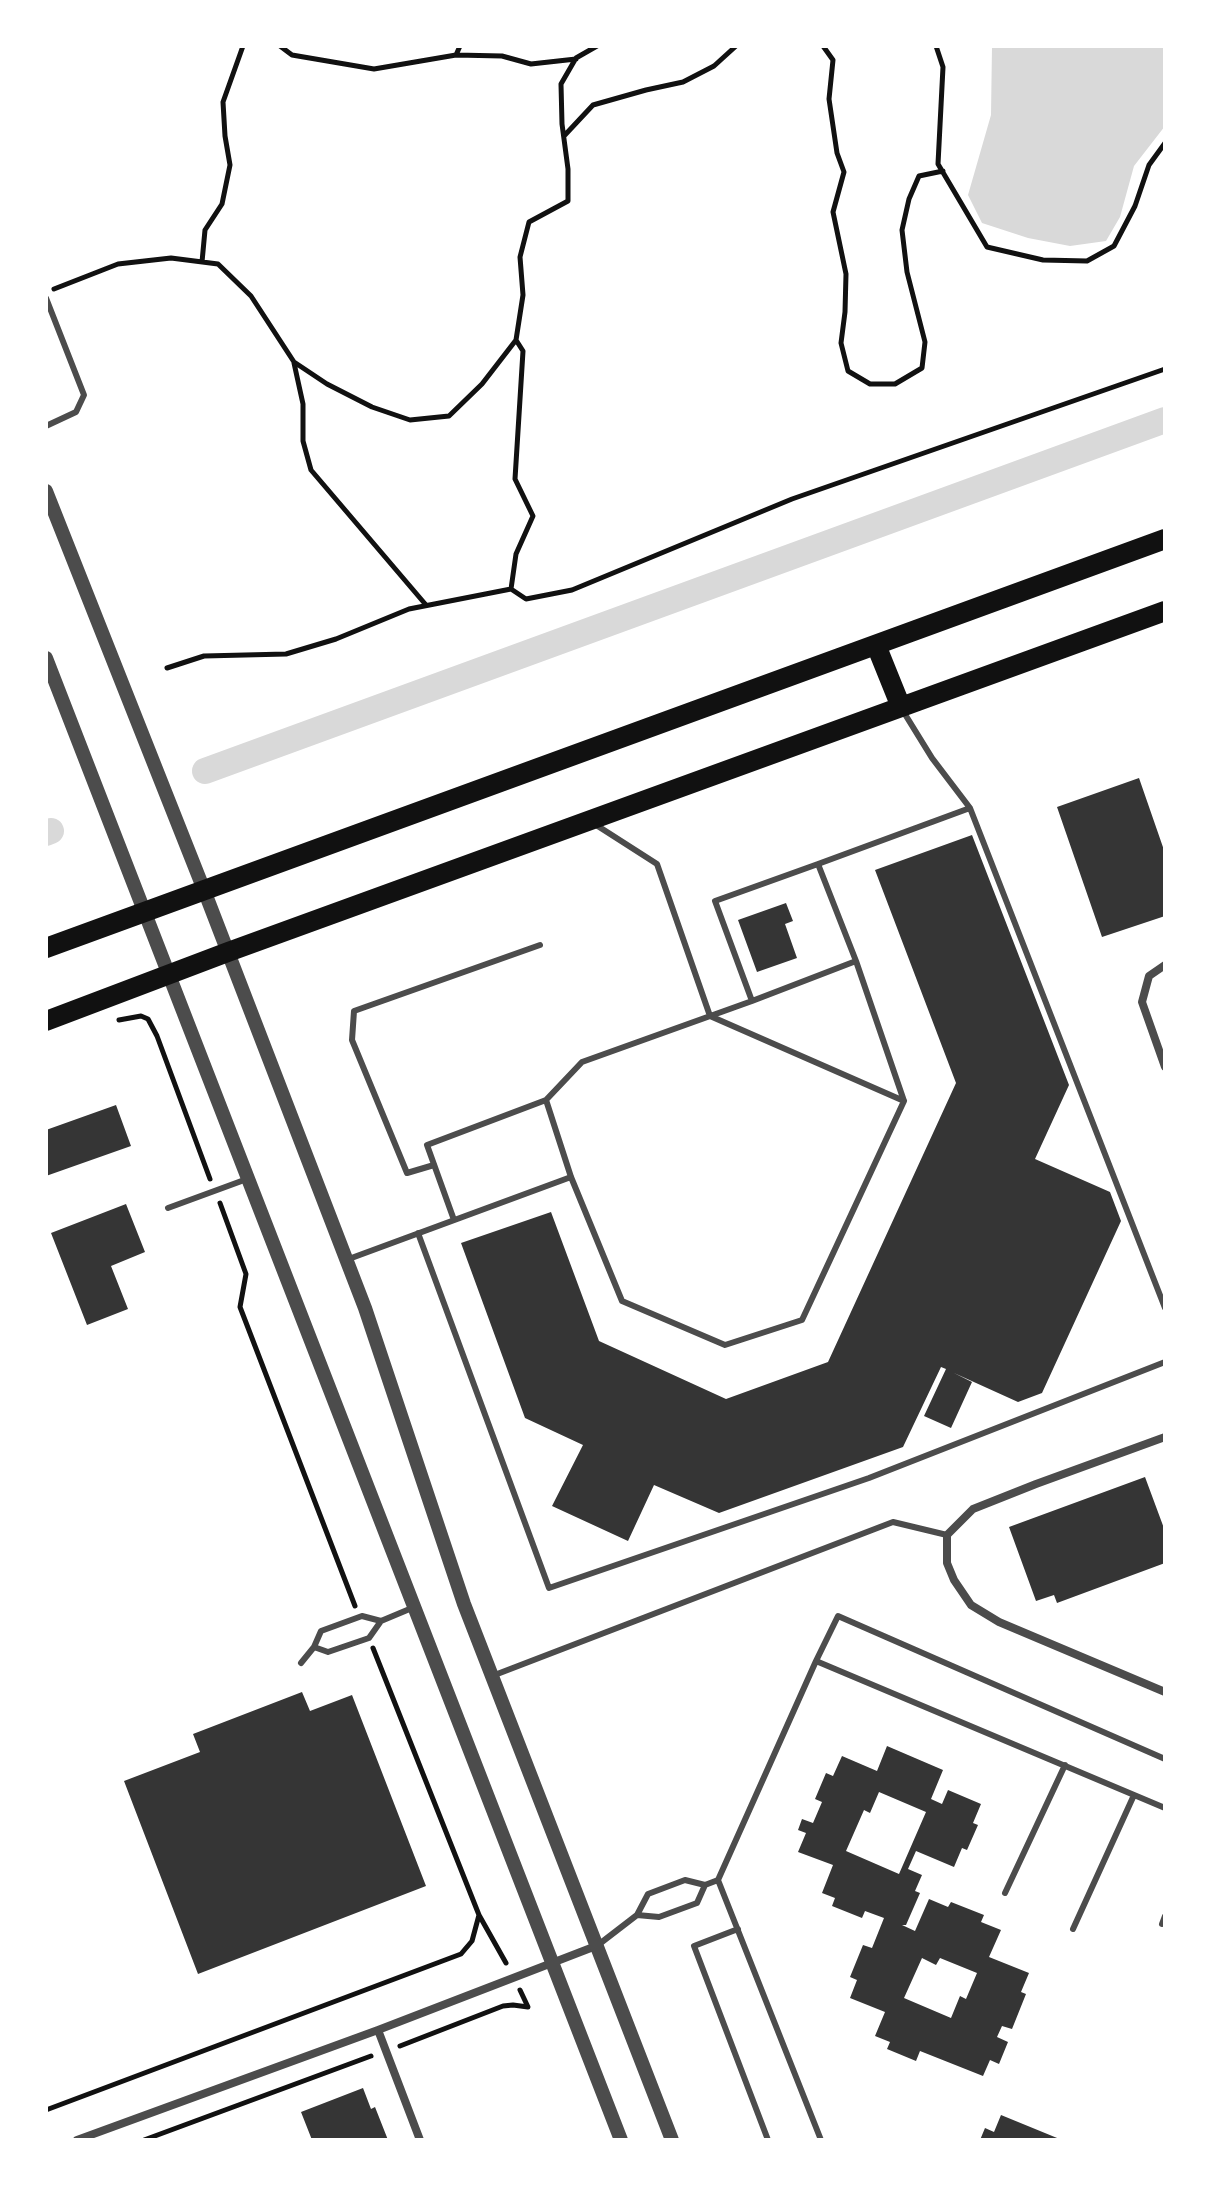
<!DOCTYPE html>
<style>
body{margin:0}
#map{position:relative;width:1211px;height:2186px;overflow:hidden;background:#fff;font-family:Helvetica,sans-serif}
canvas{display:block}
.frame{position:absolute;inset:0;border:48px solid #fff;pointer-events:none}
</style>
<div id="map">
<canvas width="1211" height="2186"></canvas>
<div class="frame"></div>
</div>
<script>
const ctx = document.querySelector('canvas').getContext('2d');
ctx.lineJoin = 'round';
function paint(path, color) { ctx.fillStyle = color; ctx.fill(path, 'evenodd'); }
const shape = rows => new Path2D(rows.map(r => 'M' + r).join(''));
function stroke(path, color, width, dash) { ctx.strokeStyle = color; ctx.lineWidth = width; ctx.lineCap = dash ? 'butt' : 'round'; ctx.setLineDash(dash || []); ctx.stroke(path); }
paint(shape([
 [992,46,1165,46,1165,126,1134,166,1120,217,1106,241,1070,246,1028,238,982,223,968,195,991,115]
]), '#d9d9d9');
stroke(shape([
 [205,771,1165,420],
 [46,833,51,831]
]), '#d9d9d9', 26);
paint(shape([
 [1139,778,1165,853,1165,916,1102,937,1057,807],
 [972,835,1069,1085,1035,1159,1110,1192,1121,1221,1042,1393,1018,1402,954,1373,972,1382,951,1428,924,1416,946,1369,941,1367,903,1447,719,1513,654,1485,628,1541,552,1506,583,1445,525,1418,461,1243,551,1212,599,1341,726,1399,828,1362,956,1083,875,870],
 [786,903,793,921,785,924,797,958,757,972,738,920],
 [116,1105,131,1146,46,1176,46,1130],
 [126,1204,145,1252,111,1266,128,1309,87,1325,51,1233],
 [1145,1477,1165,1531,1165,1563,1057,1603,1054,1595,1036,1601,1009,1527],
 [302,1692,310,1711,352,1695,426,1886,198,1974,124,1781,200,1752,193,1734],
 [887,1746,943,1770,931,1799,942,1804,948,1790,981,1804,973,1823,978,1825,967,1850,962,1848,954,1867,916,1851,908,1869,922,1875,915,1891,920,1893,906,1925,902,1925,915,1931,929,1899,948,1907,951,1902,984,1915,981,1922,1001,1930,989,1957,1029,1973,1021,1992,1026,1994,1012,2029,1002,2026,997,2037,1008,2042,999,2064,990,2060,983,2076,920,2051,916,2061,887,2049,890,2042,875,2036,885,2012,850,1998,857,1980,850,1977,863,1945,872,1948,884,1918,865,1911,862,1918,832,1906,835,1898,822,1893,833,1865,798,1852,806,1833,798,1830,802,1819,813,1823,822,1802,815,1799,826,1773,833,1776,842,1756,877,1771],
 [879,1792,926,1812,899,1874,846,1851,864,1810,870,1813],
 [922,1958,936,1965,940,1958,977,1973,966,1999,960,1996,951,2018,904,1998],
 [363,2088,371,2109,375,2107,388,2140,312,2140,301,2112],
 [1001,2115,1062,2140,980,2140,985,2128,994,2132]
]), '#353535');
stroke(shape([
 [280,46,292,55,374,69,456,55,502,56,531,64,576,59],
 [823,46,833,60,829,99,837,153,844,172,833,212,846,274,845,312,841,343,848,371,870,384,895,384,922,368,925,342,907,272,902,230,909,199,919,176,943,171],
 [936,46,943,67,938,164,987,247,1043,260,1087,261,1114,246,1135,206,1149,165,1165,143],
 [456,55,460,46],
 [564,136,593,105,646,90,683,82,714,66,736,46],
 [202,262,205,230,222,204,230,165,225,136,223,102,243,46],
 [54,289,118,264,171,258,218,264,251,296,294,362,327,384,372,407,410,420,449,416,482,384,516,340,523,295,520,257,529,222,568,201,568,169,562,124,561,84,576,58,597,46],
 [516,340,523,351,515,479,533,516,516,554,511,589,526,599,572,590,792,499,1165,369],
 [294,363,303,404,303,441,311,470,426,605],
 [167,668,204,656,286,654,336,639,409,609,511,589],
 [119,1020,141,1016,148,1019,157,1036,210,1179],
 [220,1203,246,1274,240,1307,355,1606],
 [373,1648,479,1915],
 [400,2046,503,2006,513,2005,528,2007,520,1990],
 [46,2110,461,1954,472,1941,479,1915,506,1963],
 [144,2140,371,2056]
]), '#111', 5);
stroke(shape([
 [46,298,84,395,76,412,46,426],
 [903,711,932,758,970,808,1165,1308],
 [593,823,657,864,710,1016,904,1101],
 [752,1001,715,901,818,864],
 [546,1100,571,1177,622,1301,725,1345,802,1320,904,1101,856,961,818,864,970,808],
 [434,1165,407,1173,352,1040,354,1011,540,945],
 [168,1208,247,1179],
 [454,1220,427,1145,546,1100,582,1062,752,1001,856,961],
 [418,1233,549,1588,869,1478,1165,1362],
 [346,1260,571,1177],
 [314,1647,328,1652,369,1638,381,1621,412,1608],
 [816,1661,838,1616,1165,1759],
 [301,1663,314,1647,321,1631,362,1616,381,1621],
 [492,1676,893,1522,947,1535],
 [718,1880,821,2140],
 [1005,1893,1065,1765],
 [637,1915,659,1917,697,1903,705,1885],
 [1162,1924,1165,1916],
 [738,1929,694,1946,768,2140],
 [1073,1929,1134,1795],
 [598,1945,637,1915,648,1894,685,1880,705,1885,718,1880,816,1661,1165,1808]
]), '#4c4c4c', 6);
stroke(shape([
 [1165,965,1149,976,1142,1002,1165,1067],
 [1165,1437,1036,1484,973,1509,947,1535,947,1563,954,1580,971,1605,999,1622,1165,1692],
 [378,2030,420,2140],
 [77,2140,378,2030,596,1946]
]), '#4c4c4c', 8);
stroke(shape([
 [46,491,204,890,365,1308,464,1604,672,2140],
 [46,658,621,2140]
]), '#4c4c4c', 14);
stroke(shape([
 [876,645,901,707],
 [46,948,1165,539],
 [46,1021,228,952,1165,611]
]), '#111', 20);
</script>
